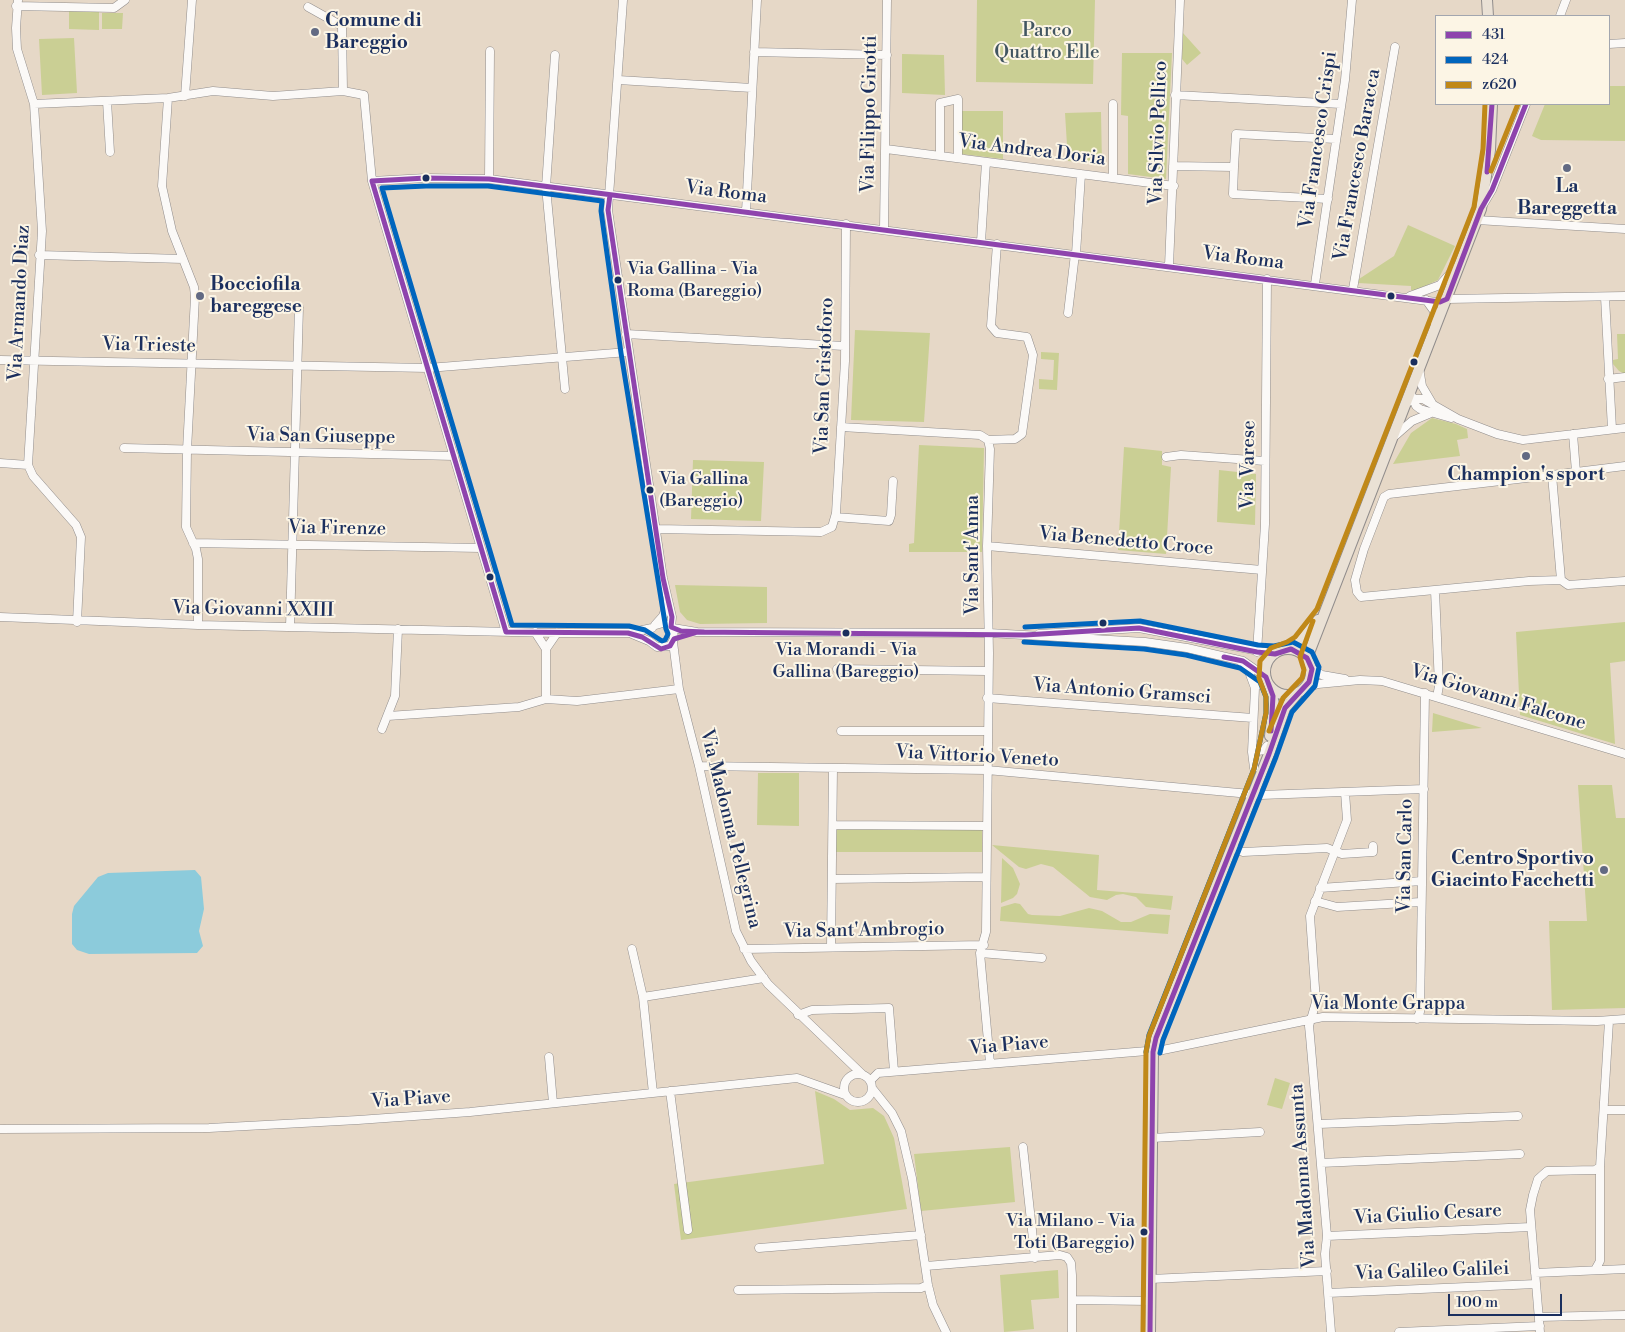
<!DOCTYPE html>
<style>
body{margin:0}
#map{position:relative;width:1625px;height:1332px;overflow:hidden;background:#e6d8c7;font-family:"Libre Bodoni",serif}
canvas{display:block}
.legend{position:absolute;left:1435px;top:15px;width:175px;height:90px;box-sizing:border-box;background:#fcf5e5;border:1px solid #a2a6af;margin:0;padding:6px 9px;list-style:none;font-size:15px;color:#1b2f5e}
.legend li{display:flex;align-items:center;gap:10px;height:25px}
.legend b{width:25px;border:1px solid #a2a6af}
.scale{position:absolute;left:1448px;top:1294px;width:114px;height:22px;box-sizing:border-box;border:2px solid #1b2f5e;border-top:0;padding-left:6px;font-size:15px;line-height:18px;white-space:nowrap;color:#1b2f5e;-webkit-text-stroke:4px #fcf5e5;paint-order:stroke}
</style>
<div id="map">
<canvas width="1625" height="1332"></canvas>
<ul class="legend">
<li><b style="height:6px;background:#8e44ad"></b>431</li>
<li><b style="height:6px;background:#0065bd"></b>424</li>
<li><b style="height:6px;background:#c08818"></b>z620</li>
</ul>
<div class="scale">100 m</div>
</div>
<script>
const ctx = document.querySelector('canvas').getContext('2d');
ctx.lineJoin = 'round';
function paint(path, color) { ctx.fillStyle = color; ctx.fill(path, 'evenodd'); }
const shape = rows => new Path2D(rows.map(r => 'M' + r).join(''));
function stroke(path, color, width, dash) { ctx.strokeStyle = color; ctx.lineWidth = width; ctx.lineCap = dash ? 'butt' : 'round'; ctx.setLineDash(dash || []); ctx.stroke(path); }
function label(font, color, halo, rows, align = 'center') {
  ctx.font = font + ' "Libre Bodoni",serif'; ctx.lineWidth = 4; ctx.setLineDash([]); ctx.textBaseline = 'middle'; ctx.strokeStyle = halo; ctx.fillStyle = color; for (const [text, x, y, turn = 0] of rows) {
    ctx.save(); ctx.translate(x, y); ctx.rotate((+turn || 0) * Math.PI / 180); ctx.textAlign = isNaN(turn) ? turn : align; if (halo) ctx.strokeText(text, 0, 0); ctx.fillText(text, 0, 0); ctx.restore();
  }
}
paint(shape([
 [977,0,1095,0,1093,84,976,82],
 [69,11,99,12,99,30,69,29],
 [102,13,123,13,122,29,102,29],
 [1183,33,1201,53,1187,65,1182,59],
 [74,38,77,93,42,95,39,39],
 [1122,53,1172,53,1166,179,1128,174,1128,116,1121,115],
 [902,54,944,55,945,95,902,93],
 [1609,86,1625,86,1625,141,1541,140,1532,136,1545,104,1609,104],
 [960,111,1003,111,1003,159,961,154],
 [1101,112,1102,164,1068,161,1065,113],
 [1408,225,1455,246,1438,280,1417,290,1411,290,1411,286,1358,283,1359,279,1394,256],
 [855,330,930,333,924,422,851,420],
 [1617,334,1625,334,1625,374,1619,371,1613,364,1613,360,1618,359],
 [1041,352,1059,353,1057,390,1039,389,1039,379,1053,380,1054,360,1041,359],
 [1432,418,1456,424,1467,429,1468,438,1457,440,1460,456,1393,464,1411,433],
 [919,445,984,448,982,552,909,552,909,544,914,543],
 [1124,447,1162,451,1162,465,1171,467,1166,554,1118,550],
 [693,460,764,462,761,521,691,519],
 [1219,470,1256,474,1255,525,1217,522],
 [675,585,767,587,767,623,700,624,687,620,680,612],
 [1625,622,1625,661,1610,663,1615,744,1520,715,1516,632],
 [1433,713,1482,728,1432,732],
 [758,773,799,773,799,826,757,825],
 [1578,785,1612,785,1616,818,1625,818,1625,1008,1552,1010,1549,921,1587,921],
 [836,827,982,829,982,852,836,852],
 [992,845,1099,855,1097,890,1173,896,1171,910,1146,907,1136,897,1123,894,1116,895,1107,900,1090,897,1053,867,1041,864,1026,869,1019,867],
 [1002,858,1013,868,1020,884,1017,894,1013,898,1001,903],
 [1015,903,1020,904,1028,914,1032,915,1060,916,1089,908,1102,911,1121,922,1131,922,1150,914,1170,915,1168,934,1000,921,1001,907],
 [1275,1078,1290,1083,1282,1109,1267,1105],
 [815,1091,834,1099,850,1110,873,1108,884,1116,894,1138,907,1209,681,1240,674,1184,824,1164],
 [1010,1147,1015,1202,921,1211,914,1154],
 [1058,1270,1059,1298,1031,1300,1034,1329,1004,1332,1000,1275]
]), '#cacf94');
paint(shape([
 [195,870,201,877,204,909,199,931,203,946,197,953,89,954,77,950,72,944,72,914,74,906,98,877,108,873]
]), '#8ccbdb');
const minor = shape([
 [18,0,16,28,17,49,34,104,42,231,28,465,33,476,76,525,81,537,77,622],
 [623,0,608,210,663,578,672,617,671,627],
 [16,6,114,8,125,0],
 [308,7,342,26,343,91],
 [1560,16,1566,0],
 [1609,44,1625,43],
 [754,52,887,55],
 [555,55,546,187,565,389],
 [618,80,752,88],
 [1175,95,1341,104],
 [185,96,192,0],
 [168,98,162,186,172,231,194,287,195,297,187,450,186,527,196,549,198,559,198,625],
 [107,101,110,152],
 [34,104,168,98,213,91,273,96,343,91,364,95,372,181,506,632],
 [886,149,1174,186],
 [940,156,940,103,958,99,958,158],
 [1173,166,1234,167,1233,194,1328,199],
 [1234,167,1236,134,1336,139],
 [1113,178,1113,104],
 [489,179,490,51],
 [372,181,426,178,489,179,1436,302,1447,299,1625,296],
 [1483,205,1492,190,1526,104],
 [746,212,757,0],
 [1477,220,1625,229],
 [884,229,887,0],
 [981,242,986,162],
 [1076,254,1081,174],
 [39,255,183,259],
 [1169,266,1180,0],
 [1315,284,1345,80,1352,0],
 [1353,289,1395,47],
 [1410,296,1440,285,1455,268],
 [1605,297,1612,429],
 [1426,300,1434,311,1435,323],
 [1068,313,1075,254],
 [626,334,844,346],
 [0,360,428,368,628,352],
 [1419,368,1422,386,1432,403],
 [1608,379,1625,377],
 [1412,396,1416,406,1420,409,1451,418],
 [1406,404,1412,399,1423,399,1458,419,1497,434,1523,440,1625,428],
 [841,427,980,435,988,440,1015,439,1022,434,1033,355,1027,337,997,333,991,326,997,244],
 [1573,434,1576,472],
 [1396,435,1412,421,1431,413],
 [988,440,990,449,987,546,989,653,986,932,980,953,990,1063],
 [124,448,454,456],
 [1166,457,1181,455,1265,461],
 [0,463,28,465],
 [1552,475,1561,580,1529,581,1361,597,1357,592,1355,580,1364,549,1384,497,1389,494,1552,475,1576,472,1625,466],
 [835,517,889,521,891,515,893,481],
 [656,529,821,532,832,527,836,513,845,361,846,224],
 [193,543,481,548],
 [987,546,1262,570],
 [1561,580,1568,585,1625,581],
 [1435,590,1439,686,1437,697],
 [0,617,198,625,557,633,628,633,652,628],
 [655,625,663,616,668,601],
 [290,627,299,307],
 [673,628,697,632,989,633,1145,642,1187,648,1243,661,1266,677],
 [535,632,546,649,557,633],
 [632,634,649,641,657,647,670,646,674,639,673,628,663,623,656,625],
 [1039,634,1139,628,1275,654],
 [673,642,679,689,699,766,736,931,751,961,768,984,863,1075],
 [546,649,546,699],
 [1257,652,1265,524,1267,279],
 [1242,663,1248,669,1255,688,1252,752,1254,768],
 [837,669,987,671],
 [1312,669,1322,675,1345,679],
 [1255,688,1261,680,1267,682],
 [1306,688,1318,684,1360,680,1382,681,1625,754],
 [987,698,1253,718],
 [388,716,519,707,546,699,577,701,679,689],
 [382,729,395,696,398,629],
 [841,731,987,731],
 [1252,752,1264,750,1267,746],
 [699,766,987,770,1261,795,1424,789],
 [834,825,986,826],
 [1231,848,1243,852,1327,848,1342,854,1373,852,1373,846],
 [832,879,986,877],
 [1320,888,1422,881],
 [1315,901,1337,907,1421,902],
 [831,947,833,768],
 [632,949,643,997,653,1093],
 [744,949,984,945],
 [980,953,1042,958],
 [643,997,764,978],
 [798,1015,812,1010,889,1008,894,1071],
 [1417,1019,1420,1012,1425,693],
 [549,1057,553,1103],
 '844 1088a14 14 0 1 1 28 0a14 14 0 1 1-28 0Z',
 [870,1081,878,1073,1147,1051,1153,1052,1323,1017,1597,1021,1625,1019],
 [872,1088,892,1113,901,1131,912,1178,928,1285,933,1305,946,1332],
 [670,1091,688,1230],
 [1604,1110,1625,1110],
 [1319,1124,1518,1116],
 [0,1129,209,1128,358,1120,470,1112,797,1078,845,1095],
 [1152,1138,1260,1132],
 [1023,1147,1035,1258],
 [1321,1163,1520,1154],
 [1327,1236,1531,1227],
 [759,1248,921,1235],
 [926,1266,1060,1255,1067,1257,1071,1263,1072,1275,1072,1332],
 [1595,1270,1600,1261,1600,1167],
 [1535,1273,1625,1269],
 [1150,1279,1327,1271],
 [738,1290,921,1288,928,1285],
 [1328,1293,1536,1284],
 [1073,1300,1150,1301],
 [1539,1317,1625,1315],
 [1331,1332,1325,1254,1327,1236,1310,1036,1309,1026,1316,1002,1310,916,1347,820,1345,792],
 [1399,1332,1540,1326],
 [1540,1332,1530,1210,1533,1195,1538,1179,1547,1171,1595,1170,1600,1167,1609,1021]
]);
const major = shape([
 [1487,0,1488,16],
 '1265 672a23 23 0 1 1 46 0a23 23 0 1 1-46 0Z',
 [1291,649,1300,642,1318,620],
 [1307,658,1481,209,1490,150,1492,104],
 [1270,736,1274,704,1270,687],
 [1150,1332,1153,1052,1156,1038,1269,754,1285,708,1297,694]
]);
stroke(minor, '#918d8c', 9);
stroke(major, '#918d8c', 12);
stroke(minor, '#fbf9f7', 8);
stroke(major, '#eae1d5', 10);
stroke(shape([
 [1487,172,1492,104],
 [610,195,608,210,663,578,672,617,671,627,681,631,704,632],
 [1224,657,1243,661,1266,677,1273,696,1271,731],
 [1150,1332,1153,1052,1156,1038,1269,754,1285,708,1309,682,1312,669,1307,658,1291,649,1275,654,1257,652,1139,628,1025,635,697,632,674,639,670,646,661,649,642,637,628,633,506,632,372,181,426,178,489,179,1440,302,1447,299,1481,209,1492,190,1526,104]
]), '#8e44ad', 5);
stroke(shape([
 [426,186,488,186,602,201,601,211,621,353,666,629,668,634,665,640,662,641,645,630,629,626,512,625,382,188,426,186],
 [1025,627,1140,621,1258,645,1274,646,1293,642,1312,652,1319,667,1315,686,1292,712,1276,757,1163,1040,1160,1053],
 [1024,642,1144,649,1186,655,1240,668,1260,682,1266,697,1266,713,1254,769,1149,1035,1146,1052]
]), '#0065bd', 5);
stroke(shape([
 [1491,171,1518,104],
 [1269,731,1283,698,1302,678,1304,670,1300,657,1313,621],
 [1143,1332,1146,1052,1149,1036,1254,769,1266,713,1266,697,1259,678,1260,661,1271,648,1287,642,1295,637,1317,609,1474,207,1483,149,1485,104]
]), '#c08818', 5);
for (const [x, y, r, color] of [
 [315,32,5,"#626a83"],
 [1567,168,5,"#626a83"],
 [426,178,4.5,"#1b2f5e"],
 [618,280,4.5,"#1b2f5e"],
 [200,296,5,"#626a83"],
 [1391,296,4.5,"#1b2f5e"],
 [1414,362,4.5,"#1b2f5e"],
 [1526,456,5,"#626a83"],
 [650,490,4.5,"#1b2f5e"],
 [490,577,4.5,"#1b2f5e"],
 [1103,623,4.5,"#1b2f5e"],
 [846,633,4.5,"#1b2f5e"],
 [1604,870,5,"#626a83"],
 [1144,1232,4.5,"#1b2f5e"]
]) { const dot = new Path2D(); dot.arc(x, y, r, 0, 2 * Math.PI); ctx.fillStyle = color; ctx.fill(dot); stroke(dot, '#fcf5e5', 2); }
label('18px', '#1b2f5e', '#fcf5e5', [
 ["Via Gallina - Via",627,270],
 ["Roma (Bareggio)",627,292],
 ["Via Gallina",659,480],
 ["(Bareggio)",659,502],
 ["Via Morandi - Via",846,651,"center"],
 ["Gallina (Bareggio)",846,673,"center"],
 ["Via Milano - Via",1135,1222,"right"],
 ["Toti (Bareggio)",1135,1244,"right"]
], 'left');
label('bold 19px', '#1b2f5e', '#fcf5e5', [
 ["Comune di",325,21],
 ["Bareggio",325,43],
 ["La",1567,187,"center"],
 ["Bareggetta",1567,209,"center"],
 ["Bocciofila",210,285],
 ["bareggese",210,307],
 ["Champion's sport",1526,475,"center"],
 ["Centro Sportivo",1594,859,"right"],
 ["Giacinto Facchetti",1594,881,"right"]
], 'left');
label('19px', '#415561', '#fcf5e5', [
 ["Parco",1047,31],
 ["Quattro Elle",1047,53]
]);
label('19px', '#1b2f5e', '#fcf5e5', [
 ["Via Filippo Girotti",870,114,-89],
 ["Via Silvio Pellico",1159,133,-88],
 ["Via Francesco Crispi",1319,140,-82],
 ["Via Andrea Doria",1032,151,7],
 ["Via Francesco Baracca",1358,165,-80],
 ["Via Roma",726,193,7],
 ["Via Roma",1243,259,7],
 ["Via Armando Diaz",20,303,-87],
 ["Via Trieste",149,346,1],
 ["Via San Cristoforo",825,376,-88],
 ["Via San Giuseppe",321,437,1],
 ["Via Varese",1249,465,-89],
 ["Via Firenze",337,529,1],
 ["Via Benedetto Croce",1126,542,5],
 ["Via Sant'Anna",973,555,-90],
 ["Via Giovanni XXIII",253,610,1],
 ["Via Antonio Gramsci",1122,692,4],
 ["Via Giovanni Falcone",1498,698,17],
 ["Via Vittorio Veneto",977,757,3],
 ["Via Madonna Pellegrina",730,829,76],
 ["Via San Carlo",1406,856,-89],
 ["Via Sant'Ambrogio",864,931,-1],
 ["Via Monte Grappa",1388,1004],
 ["Via Piave",1009,1046,-5],
 ["Via Piave",411,1100,-4],
 ["Via Madonna Assunta",1304,1176,-94],
 ["Via Giulio Cesare",1428,1215,-3],
 ["Via Galileo Galilei",1432,1272,-2]
]);
</script>
